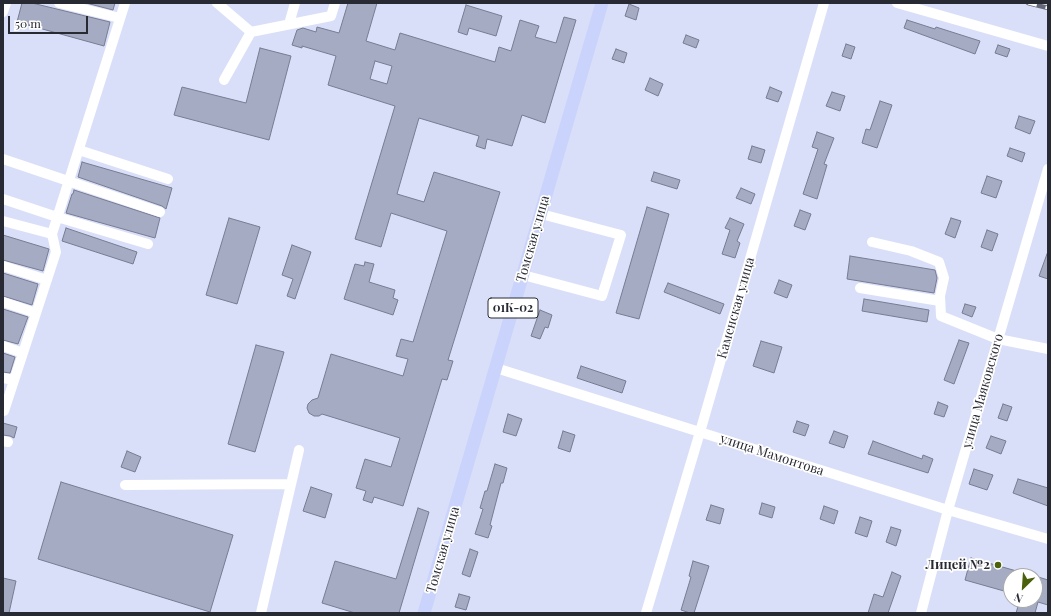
<!DOCTYPE html>
<meta charset="utf-8">
<style>
body{margin:0}
#map{position:relative;width:1051px;height:616px;overflow:hidden;background:#d9dff8;font-family:"Playfair Display",serif}
canvas{display:block}
.frame{position:absolute;inset:0;border:4px solid #282a33;pointer-events:none}
.north{position:absolute;left:1003px;top:568px;width:40px;height:40px;box-sizing:border-box;background:#fff;border:1px solid #a9aaad;border-radius:50%;rotate:205deg;font-size:11px;font-weight:700;line-height:16px;text-align:center;color:#282a33}
.north::after{content:'';display:block;margin:auto;width:14px;height:18px;background:#4a600a;clip-path:polygon(50% 0,100% 100%,50% 72%,0 100%)}
.scale{position:absolute;left:8px;top:16px;width:80px;height:18px;box-sizing:border-box;border:2px solid #282a33;border-top:0;padding-left:5px;font-size:12px;line-height:14px;white-space:nowrap;color:#282a33;-webkit-text-stroke:3px #fff;paint-order:stroke}
</style>
<div id="map">
<canvas width="1051" height="616"></canvas>
<div class="frame"></div>
<div class="north">N</div>
<div class="scale">50 m</div>
</div>
<script>
const ctx = document.querySelector('canvas').getContext('2d');
ctx.lineJoin = 'round';
function paint(path, color) { ctx.fillStyle = color; ctx.fill(path, 'evenodd'); }
const shape = rows => new Path2D(rows.map(r => 'M' + r).join(''));
function stroke(path, color, width, dash) { ctx.strokeStyle = color; ctx.lineWidth = width; ctx.lineCap = dash ? 'butt' : 'round'; ctx.setLineDash(dash || []); ctx.stroke(path); }
function label(font, color, halo, rows, align = 'center') {
  ctx.font = font + ' "Playfair Display",serif'; ctx.lineWidth = 3.5; ctx.setLineDash([]); ctx.textBaseline = 'middle'; ctx.strokeStyle = halo; ctx.fillStyle = color; for (const [text, x, y, turn = 0] of rows) {
    ctx.save(); ctx.translate(x, y); ctx.rotate((+turn || 0) * Math.PI / 180); ctx.textAlign = isNaN(turn) ? turn : align; if (halo) ctx.strokeText(text, 0, 0); ctx.fillText(text, 0, 0); ctx.restore();
  }
}
const building = shape([
 [22,3,32,3,110,22,104,46,17,22,22,3],
 [86,3,115,3,113,10,86,3],
 [348,3,377,3,366,41,395,50,400,33,495,62,499,47,511,51,520,20,539,26,535,37,556,43,564,17,576,20,545,123,522,115,512,146,487,139,485,149,476,146,479,136,419,118,397,194,424,202,434,172,500,192,448,360,453,361,447,380,442,379,403,506,374,497,372,503,363,500,366,491,356,488,365,459,391,467,400,438,322,414,319,416,314,416,309,413,307,408,308,404,312,400,318,398,331,354,403,376,408,359,396,356,401,339,413,342,447,231,391,213,381,247,355,239,395,106,328,85,336,56,302,46,302,48,292,45,297,30,303,28,316,32,317,27,339,33,348,3],
 [375,61,392,66,387,84,370,79,375,61],
 [629,4,639,8,636,20,625,16,629,4],
 [466,5,502,16,496,36,469,28,467,35,458,32,466,5],
 [907,20,935,29,936,27,980,41,975,54,904,28,907,20],
 [686,35,699,40,696,48,683,43,686,35],
 [846,44,855,47,851,59,842,56,846,44],
 [998,45,1010,49,1007,57,995,53,998,45],
 [260,48,291,56,269,140,174,115,182,87,246,103,260,48],
 [616,49,627,53,624,63,612,59,616,49],
 [650,78,663,84,658,96,645,90,650,78],
 [770,87,782,92,778,102,766,98,770,87],
 [832,92,845,96,840,111,826,106,832,92],
 [880,101,892,105,877,148,862,143,866,129,870,130,880,101],
 [1019,116,1035,121,1030,134,1015,128,1019,116],
 [817,132,834,138,824,164,827,165,817,199,803,194,818,149,812,147,817,132],
 [752,146,765,150,761,163,748,159,752,146],
 [1010,148,1025,153,1022,162,1007,156,1010,148],
 [82,162,172,188,166,209,162,206,78,177,82,162],
 [654,172,680,180,677,189,651,181,654,172],
 [987,176,1002,181,996,198,981,193,987,176],
 [741,188,755,194,751,204,736,198,741,188],
 [74,190,160,218,155,238,66,213,72,194,73,194,74,190],
 [647,207,669,214,639,319,616,313,647,207],
 [800,210,811,214,805,230,794,226,800,210],
 [229,218,260,227,237,304,206,295,229,218],
 [730,218,744,224,737,241,740,243,735,258,722,254,730,230,725,228,730,218],
 [951,218,961,221,955,238,945,234,951,218],
 [66,228,137,252,133,264,62,241,66,228],
 [987,230,998,234,992,251,981,247,987,230],
 [3,235,49,249,43,271,3,260,3,235],
 [292,245,311,252,295,299,287,296,293,279,282,275,292,245],
 [1047,254,1048,254,1048,279,1039,276,1047,254],
 [850,256,935,270,937,278,934,293,847,279,850,256],
 [365,262,374,264,369,282,395,290,393,298,398,300,393,315,344,299,355,264,364,266,365,262],
 [3,273,38,284,32,305,3,296,3,273],
 [779,280,792,285,787,298,774,293,779,280],
 [668,283,724,304,720,314,664,292,668,283],
 [864,299,929,310,927,322,862,311,864,299],
 [965,304,976,307,972,317,962,313,965,304],
 [3,309,28,317,18,344,3,340,3,309],
 [540,310,552,315,548,328,545,327,540,339,531,336,540,310],
 [959,340,969,343,954,384,944,380,959,340],
 [761,341,782,347,774,373,753,366,761,341],
 [256,345,284,352,255,452,228,444,256,345],
 [3,353,15,357,10,373,3,372,3,353],
 [581,366,626,381,622,393,577,378,581,366],
 [938,402,948,406,944,417,934,414,938,402],
 [1003,404,1012,407,1007,421,998,418,1003,404],
 [508,414,522,419,516,436,503,432,508,414],
 [797,421,809,425,805,436,793,432,797,421],
 [3,423,17,427,14,438,10,436,3,435,3,423],
 [563,431,575,435,570,452,558,448,563,431],
 [834,431,848,436,844,448,829,443,834,431],
 [991,436,1006,441,1001,454,986,448,991,436],
 [873,441,922,459,923,455,933,459,928,473,868,454,873,441],
 [127,451,141,457,135,472,121,467,127,451],
 [495,464,507,468,503,483,501,483,490,525,492,526,488,538,475,534,483,509,480,508,485,491,487,491,495,464],
 [974,469,993,475,987,490,969,484,974,469],
 [1018,479,1048,488,1048,506,1013,493,1018,479],
 [61,482,233,535,210,612,38,559,61,482],
 [311,487,332,494,325,518,303,511,311,487],
 [762,503,775,507,772,518,759,514,762,503],
 [711,505,724,509,720,524,706,520,711,505],
 [824,506,838,511,834,524,820,519,824,506],
 [418,508,429,512,399,613,355,613,322,603,335,561,396,579,418,508],
 [860,517,872,521,867,537,855,533,860,517],
 [891,527,901,530,896,546,886,542,891,527],
 [470,549,478,552,470,577,462,574,470,549],
 [971,558,1027,574,1027,576,1011,576,1011,593,965,580,971,558],
 [693,561,709,566,694,613,690,613,681,610,691,577,689,576,693,561],
 [892,572,901,576,888,613,868,613,874,594,883,597,892,572],
 [1035,576,1048,580,1048,605,1038,602,1035,613,1016,613,1020,600,1035,600,1035,576],
 [3,578,16,581,9,613,3,613,3,578],
 [459,594,470,597,466,610,455,607,459,594]
]);
paint(building, '#a5abc3');
stroke(building, '#777c92', 1);
stroke(shape([
 [59,3,120,18],
 [217,3,251,32],
 [897,3,1048,46],
 [3,12,6,3],
 [289,24,295,3],
 [224,80,251,32,331,16,335,3],
 [79,150,168,179],
 [3,159,160,212],
 [3,199,57,217,148,244],
 [3,221,52,234],
 [872,242,911,251,939,262,944,278,940,296,941,316,998,339,1048,349],
 [3,266,47,280],
 [523,275,602,296,621,235,541,214],
 [860,288,940,301],
 [3,302,36,313],
 [3,346,23,353,56,252,52,234,125,3],
 [496,368,948,510,1048,539],
 [3,378,14,380],
 [3,410,4,411,23,353],
 [3,441,8,442],
 [125,485,291,484],
 [261,613,299,450],
 [646,613,700,432,824,3],
 [921,613,948,510,1048,169]
]), '#fff', 10);
stroke(shape([
 [424,613,602,3]
]), '#cad3fb', 13);
const rail = shape([
 [1028,3,1048,8]
]);
stroke(rail, '#656877', 4.5);
stroke(rail, '#fff', 3, [9]);
for (const [x, y, r, color] of [
 [998,565,4,"#4a600a"]
]) { const dot = new Path2D(); dot.arc(x, y, r, 0, 2 * Math.PI); ctx.fillStyle = color; ctx.fill(dot); stroke(dot, '#fff', 1.5); }
for (const [x, y, w] of [
 [513,308,50]
]) { const box = new Path2D(); box.roundRect(x - w / 2, y - 10, w, 20, 3); ctx.fillStyle = '#fff'; ctx.fill(box); stroke(box, '#282a33', 1); }
label('bold 12px', '#282a33', null, [
 ["01К-02",513,308]
]);
label('13px', '#282a33', '#fff', [
 ["Томская улица",533,239,-74],
 ["Каменская улица",736,308,-74],
 ["улица Маяковского",983,391,-74],
 ["улица Мамонтова",772,455,18],
 ["Томская улица",443,550,-74]
]);
label('bold 13px', '#282a33', '#fff', [
 ["Лицей №2",990,565]
], 'right');
</script>
